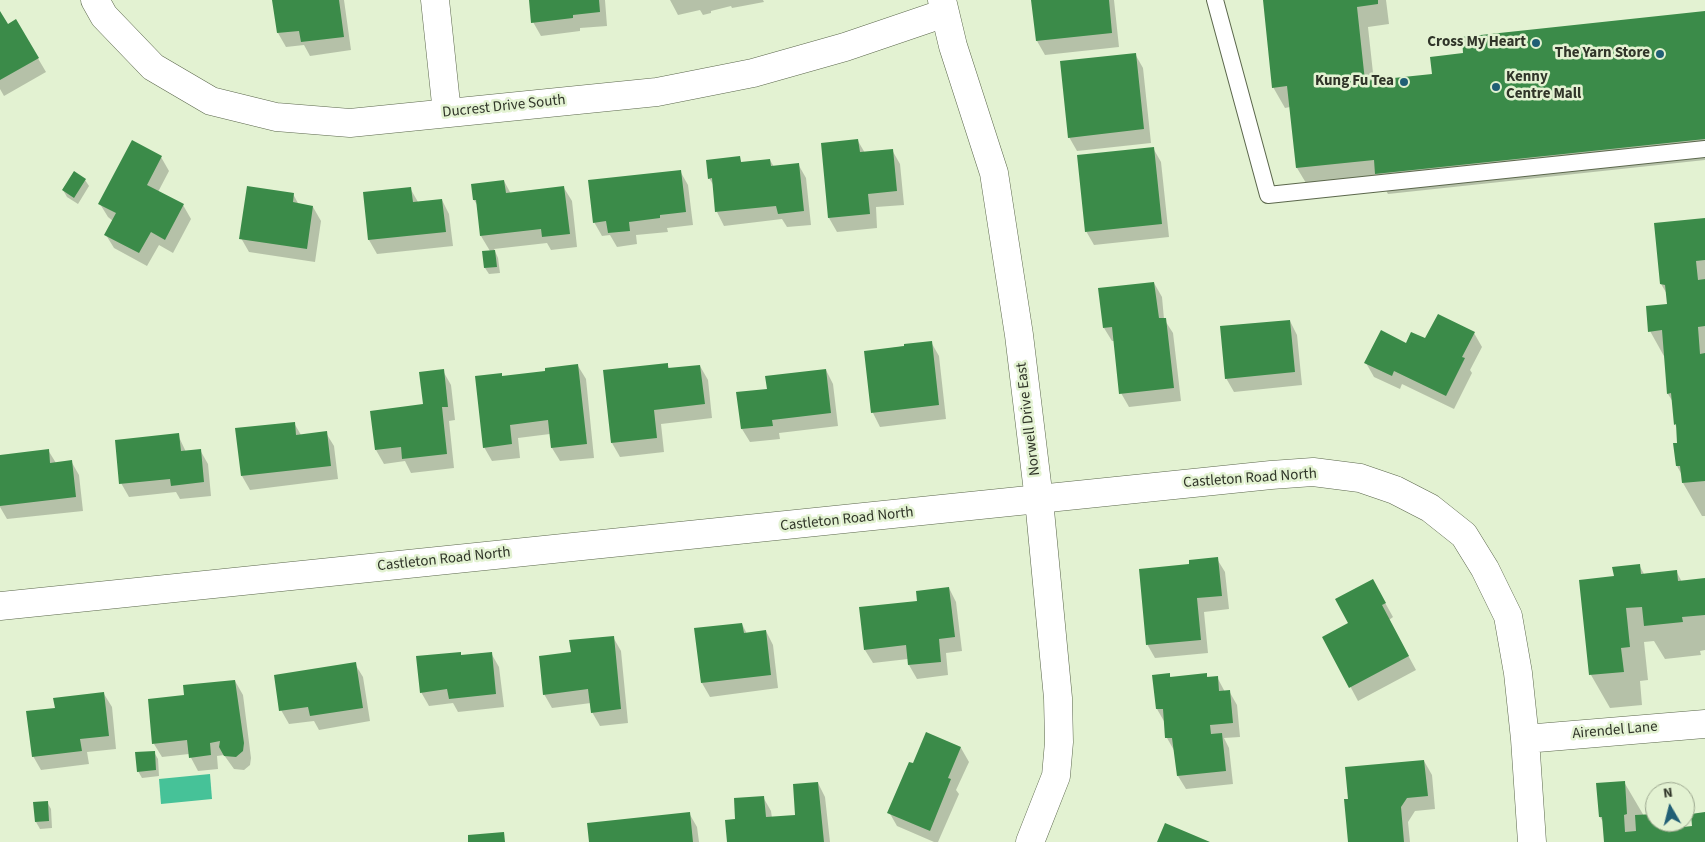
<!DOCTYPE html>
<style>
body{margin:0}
#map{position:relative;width:1705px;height:842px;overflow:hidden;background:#e3f2d2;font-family:"Source Sans 3",sans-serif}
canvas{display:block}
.north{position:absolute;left:1645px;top:782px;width:50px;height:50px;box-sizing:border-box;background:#e3f2d2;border:1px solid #9ba68e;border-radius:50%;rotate:352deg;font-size:14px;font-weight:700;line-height:20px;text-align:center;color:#303529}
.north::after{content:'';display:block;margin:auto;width:18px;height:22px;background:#215f75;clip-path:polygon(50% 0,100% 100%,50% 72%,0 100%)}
</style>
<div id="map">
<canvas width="1705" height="842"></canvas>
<div class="north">N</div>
</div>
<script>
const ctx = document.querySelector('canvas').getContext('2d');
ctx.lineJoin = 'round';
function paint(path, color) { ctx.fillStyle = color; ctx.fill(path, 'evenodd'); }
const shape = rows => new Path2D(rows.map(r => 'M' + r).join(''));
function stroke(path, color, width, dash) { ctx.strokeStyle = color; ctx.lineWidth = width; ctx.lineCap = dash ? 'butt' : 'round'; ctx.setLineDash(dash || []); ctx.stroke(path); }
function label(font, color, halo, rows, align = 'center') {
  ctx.font = font + ' "Source Sans 3",sans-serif'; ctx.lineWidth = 5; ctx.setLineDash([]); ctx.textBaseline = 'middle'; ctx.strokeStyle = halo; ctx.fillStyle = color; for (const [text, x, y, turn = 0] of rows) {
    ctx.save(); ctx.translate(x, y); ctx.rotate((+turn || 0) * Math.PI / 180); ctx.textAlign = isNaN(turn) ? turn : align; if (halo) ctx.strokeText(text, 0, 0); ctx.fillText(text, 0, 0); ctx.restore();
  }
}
paint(shape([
 [210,774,212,799,161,804,159,779]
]), '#46c298');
paint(shape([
 [274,0,344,0,351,50,310,56,304,45,286,47,278,33],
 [530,0,605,0,607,26,580,28,580,31,541,36,533,22],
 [670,0,763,0,764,2,732,8,731,6,711,11,711,13,703,15,700,10,678,15],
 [1032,0,1114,0,1119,47,1045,55,1037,41],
 [1264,0,1386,0,1389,24,1368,27,1374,82,1433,75,1465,54,1705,12,1705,160,1388,194,1380,180,1309,188,1297,168,1290,107,1285,108,1273,87],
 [0,13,7,26,16,21,46,72,4,96,0,89],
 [1135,54,1143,68,1151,143,1077,151,1069,137],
 [858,141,865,153,892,150,900,164,904,205,876,207,877,228,837,232,829,218],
 [1153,148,1161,162,1169,237,1094,245,1086,231],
 [161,157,169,171,158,192,183,205,191,219,173,253,159,245,147,266,114,248,106,235,113,221,108,217,100,204],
 [739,158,742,163,770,160,774,167,798,164,806,178,811,225,787,227,782,219,724,226,717,212,714,186,709,178],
 [680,171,688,185,693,225,667,228,668,232,636,235,637,244,617,247,610,235,602,236,594,222],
 [85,180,89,186,78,204,67,197,63,190],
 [504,181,511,194,564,188,572,201,577,247,551,250,547,243,494,249,498,258,500,273,489,274,485,268,490,251,481,236,478,206,474,200],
 [410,188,418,202,442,200,449,214,453,246,377,254,369,240,364,193],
 [293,194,299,205,313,207,321,221,315,262,249,252,241,238],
 [1705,219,1705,516,1702,516,1683,483,1682,475,1677,466,1675,444,1679,444,1677,428,1675,424,1673,402,1668,394,1665,358,1650,331,1668,305,1667,294,1661,284],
 [1154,283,1162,297,1164,319,1173,333,1181,401,1129,407,1121,393,1115,341,1112,341,1104,328],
 [1290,321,1297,335,1302,385,1234,392,1226,378],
 [1474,333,1482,347,1470,370,1472,373,1454,409,1402,384,1400,389,1374,377,1366,363,1406,345,1426,340],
 [931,342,939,356,946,419,880,427,873,413,866,352],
 [667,364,670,369,700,366,708,380,712,418,661,424,664,452,620,457,612,443],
 [578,366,586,379,594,458,560,461,552,448,550,434,518,438,520,458,492,461,484,447,547,372],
 [826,370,833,384,838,426,779,433,780,439,750,442,742,429,768,390],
 [443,371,451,385,455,420,449,421,454,468,411,473,405,461,384,464,376,450,424,405],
 [294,423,301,435,326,433,334,446,338,479,250,490,242,476],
 [178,435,186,452,200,450,208,464,211,496,180,499,176,492,129,497,121,483],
 [48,450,56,463,71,461,79,475,83,511,7,519,0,507,0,456],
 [1217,559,1225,572,1229,609,1204,612,1208,653,1155,658,1147,644,1191,565],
 [1639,565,1644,574,1676,571,1682,582,1705,580,1705,650,1700,651,1701,655,1665,659,1654,641,1644,642,1648,680,1640,681,1642,705,1610,708,1591,675,1581,581,1615,578],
 [1373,581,1393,617,1389,620,1416,670,1358,701,1324,637,1350,623],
 [949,588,956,602,962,651,946,653,948,675,917,679,909,665,908,659,873,663,865,650,919,602],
 [742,624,747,634,766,631,773,645,778,688,710,697,702,683],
 [613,637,621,651,628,723,600,726,592,712,591,703,552,708,544,694,572,654],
 [460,653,462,656,491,653,499,667,504,707,458,712,453,703,429,706,421,692],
 [355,664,363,677,370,721,319,730,314,721,289,724,281,710],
 [1169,674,1171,678,1206,674,1208,678,1217,677,1225,692,1229,691,1237,705,1240,737,1224,738,1229,748,1233,784,1186,789,1178,776,1175,752,1167,738,1165,723,1157,709],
 [235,681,243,695,251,758,250,765,244,770,234,769,224,755,217,756,218,769,198,771,189,754,162,757,154,744,185,696],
 [104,694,112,707,116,749,87,752,89,764,41,770,33,756,56,709],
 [961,748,969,762,956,790,959,794,938,842,934,842,897,826,889,812,913,765],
 [154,752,158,759,159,776,142,778,138,771],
 [1424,761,1432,775,1435,809,1415,811,1408,822,1410,842,1349,842,1349,800],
 [1624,782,1644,816,1655,815,1655,822,1668,822,1672,829,1693,827,1705,814,1705,842,1605,842,1604,823,1600,817],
 [818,783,825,797,830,842,728,842,737,820,763,797,771,811,772,818,797,816],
 [47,802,51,809,52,828,40,829,36,822,34,803],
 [689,813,697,827,699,842,591,842]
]), '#0003');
paint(shape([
 [272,0,339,0,344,37,301,42,299,31,277,33],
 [529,0,599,0,600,12,573,15,573,18,531,23],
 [1031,0,1109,0,1112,33,1036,41],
 [1263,0,1378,0,1378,4,1357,7,1365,81,1432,74,1430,57,1463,53,1462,37,1705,11,1705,139,1375,174,1374,160,1296,168,1287,86,1272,88],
 [0,11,8,24,16,19,39,58,0,80],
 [1136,53,1144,129,1068,138,1060,61],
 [858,139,860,152,893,149,897,191,868,194,870,214,828,218,821,143],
 [132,140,162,156,147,185,184,204,165,240,151,232,139,253,104,235,116,213,98,204],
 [1154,147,1162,224,1085,232,1077,155],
 [740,156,741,162,770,159,771,166,799,163,804,211,778,214,776,206,715,212,712,178,708,179,706,160],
 [681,170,686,212,660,215,660,218,629,222,630,231,608,233,606,221,593,223,588,180],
 [74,171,86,179,74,198,62,190],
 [504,180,506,193,564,186,570,234,542,237,541,229,480,236,476,200,473,200,471,184],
 [247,186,294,193,293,202,313,206,307,249,239,239],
 [411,187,413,202,442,199,446,232,368,240,363,192],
 [1705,218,1705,260,1696,261,1698,280,1705,279,1705,326,1698,327,1700,354,1705,353,1705,481,1682,483,1680,466,1676,466,1673,443,1677,443,1676,424,1674,425,1671,393,1667,394,1662,330,1648,332,1646,306,1667,304,1665,285,1660,284,1654,223],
 [495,250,497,267,484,268,482,251],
 [1154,282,1159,318,1166,318,1174,388,1119,394,1112,327,1103,328,1098,288],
 [1438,314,1475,332,1462,357,1465,358,1446,396,1394,371,1392,376,1364,363,1381,330,1406,343,1411,332,1425,338],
 [1290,320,1295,372,1225,379,1220,326],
 [932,341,939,405,871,413,864,351,904,346,904,344],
 [668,363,668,368,700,365,705,404,654,410,657,438,611,443,603,370],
 [578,364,587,444,551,448,548,420,510,425,512,444,483,448,475,376,502,373,502,376,545,371,545,368],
 [444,369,448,407,442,407,447,454,402,459,401,447,375,450,370,411,423,404,419,372],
 [826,369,831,413,772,420,773,426,741,429,736,392,767,389,765,376],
 [295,422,296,435,327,431,331,466,241,476,235,428],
 [179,433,181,451,201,449,204,482,171,486,170,479,119,484,115,440],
 [49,449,50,463,72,460,76,497,0,506,0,455],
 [1218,557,1222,596,1197,598,1201,640,1146,645,1139,569,1189,564,1189,560],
 [1640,564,1641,574,1677,570,1678,581,1705,578,1705,615,1682,617,1683,622,1644,626,1642,607,1626,608,1630,647,1621,648,1624,672,1589,675,1579,580,1614,576,1612,567],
 [1373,579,1386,603,1382,605,1409,656,1349,688,1322,637,1348,623,1335,599],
 [949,587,955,637,939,639,941,662,908,665,906,645,864,650,859,607,917,601,916,591],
 [742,623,744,633,766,630,771,675,701,683,694,628],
 [614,636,621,709,591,713,588,689,543,695,539,656,571,652,569,640],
 [461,652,461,655,492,652,496,694,449,699,447,689,420,693,416,656],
 [356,662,363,708,310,716,308,707,279,711,274,675],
 [1170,673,1170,677,1207,673,1207,677,1218,676,1219,691,1230,690,1233,723,1210,725,1211,734,1222,733,1226,771,1177,776,1172,738,1165,738,1163,709,1156,709,1152,675],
 [235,680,244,743,243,751,236,757,224,756,219,747,220,741,210,743,211,755,189,758,187,740,152,744,148,699,184,695,183,685],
 [104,692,109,736,80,739,82,751,32,757,26,711,55,708,53,698],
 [926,732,961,747,948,778,951,779,930,831,887,813,909,762,913,763],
 [155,751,156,770,137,772,135,752],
 [1424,760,1428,796,1407,798,1401,807,1404,842,1348,842,1344,799,1348,799,1345,767],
 [1625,781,1627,814,1624,815,1625,832,1636,831,1635,815,1655,814,1655,822,1665,822,1665,829,1692,826,1691,814,1705,812,1705,842,1604,842,1602,817,1599,817,1596,783],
 [818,782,824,842,727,842,725,820,735,819,734,798,764,796,766,817,795,815,793,784],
 [48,801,49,821,35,822,33,802],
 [690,812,693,842,589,842,587,823],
 [1165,823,1210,842,1157,842],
 [504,832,505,842,468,842,468,835]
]), '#3b8b49');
const service = shape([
 [1215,0,1268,195,1705,149]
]);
const minor = shape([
 [95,0,104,16,153,67,211,101,276,117,350,123,657,92,753,73,845,47,945,13],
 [435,0,447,113],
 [942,0,953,46,994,173,1019,335,1039,500,1058,698,1059,742,1056,776,1030,842],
 [0,606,1271,475,1313,472,1360,478,1395,490,1430,508,1464,535,1485,569,1508,616,1518,673,1525,739,1532,842],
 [1525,739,1705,724]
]);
stroke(service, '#5b674c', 18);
stroke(minor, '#5b674c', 29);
stroke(service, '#fff', 16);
stroke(minor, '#fff', 28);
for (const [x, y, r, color] of [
 [1536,43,5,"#215f75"],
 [1660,54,5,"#215f75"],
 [1404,82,5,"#215f75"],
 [1496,87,5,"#215f75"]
]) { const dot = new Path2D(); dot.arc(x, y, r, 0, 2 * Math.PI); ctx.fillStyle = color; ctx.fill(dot); stroke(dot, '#e3f2d2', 2); }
label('bold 15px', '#303529', '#e3f2d2', [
 ["Cross My Heart",1526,43],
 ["The Yarn Store",1650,54],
 ["Kenny",1506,78,"left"],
 ["Centre Mall",1506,95,"left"],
 ["Kung Fu Tea",1394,82]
], 'right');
label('15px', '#303529', '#e3f2d2', [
 ["Ducrest Drive South",504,107,-6],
 ["Norwell Drive East",1029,419,-97],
 ["Castleton Road North",1250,479,-4],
 ["Castleton Road North",847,520,-6],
 ["Castleton Road North",444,560,-6],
 ["Airendel Lane",1615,731,-5]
]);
</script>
